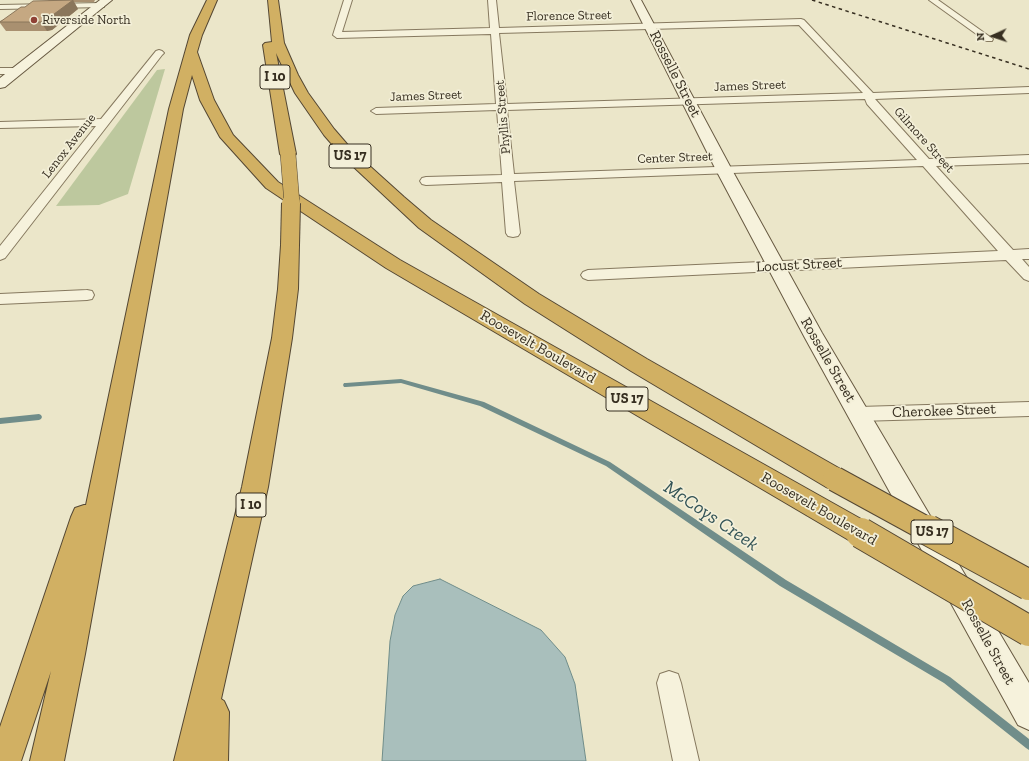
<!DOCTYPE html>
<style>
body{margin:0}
#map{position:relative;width:1029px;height:761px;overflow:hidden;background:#ebe6c9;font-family:"Zilla Slab",serif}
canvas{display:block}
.north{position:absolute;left:973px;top:16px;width:40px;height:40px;-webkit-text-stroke:3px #f3efd8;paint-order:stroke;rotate:267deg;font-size:11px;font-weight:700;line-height:16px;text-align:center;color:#372f21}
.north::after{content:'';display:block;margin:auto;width:14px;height:18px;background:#372f21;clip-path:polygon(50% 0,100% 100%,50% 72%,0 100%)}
</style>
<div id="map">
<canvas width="1029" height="761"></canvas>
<div class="north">N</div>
</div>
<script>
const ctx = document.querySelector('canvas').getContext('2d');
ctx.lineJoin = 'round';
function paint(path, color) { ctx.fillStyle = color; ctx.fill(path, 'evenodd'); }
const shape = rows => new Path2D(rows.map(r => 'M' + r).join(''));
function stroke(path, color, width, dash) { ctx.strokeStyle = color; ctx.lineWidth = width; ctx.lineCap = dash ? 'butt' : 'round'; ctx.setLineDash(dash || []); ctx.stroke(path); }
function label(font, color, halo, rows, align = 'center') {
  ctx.font = font + ' "Zilla Slab",serif'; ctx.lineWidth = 3.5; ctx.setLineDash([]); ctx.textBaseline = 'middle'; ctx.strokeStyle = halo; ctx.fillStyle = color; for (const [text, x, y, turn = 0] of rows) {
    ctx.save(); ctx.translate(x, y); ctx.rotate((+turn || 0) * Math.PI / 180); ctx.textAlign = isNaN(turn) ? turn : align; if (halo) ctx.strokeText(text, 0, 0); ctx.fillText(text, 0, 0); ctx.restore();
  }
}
paint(shape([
 [165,69,128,194,99,205,56,206,157,70]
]), '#bdc89e');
const water = shape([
 [440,579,541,630,565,657,575,684,586,761,382,761,390,641,395,615,403,596,413,586,440,579]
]);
paint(water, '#a9bfbc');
stroke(water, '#708d8a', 1);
paint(shape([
 [401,379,484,402,610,462,786,580,950,677,1029,739,1029,750,1026,748,944,683,780,586,606,466,480,406,401,383,346,387,344,387,343,385,344,383,346,383,401,379],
 [39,414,41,415,42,417,41,419,39,420,0,424,0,418,39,414]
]), '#708d8a');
const street = shape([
 [344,0,352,0,342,32,490,28,488,0,496,0,499,28,801,19,804,20,873,93,1029,87,1029,93,875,99,929,159,1029,155,1029,163,936,166,1013,250,1029,249,1029,259,1022,259,1029,267,1029,281,1024,279,1006,260,588,280,583,278,581,275,583,272,588,270,998,251,923,166,514,181,520,233,518,236,513,237,508,236,506,233,502,182,426,185,422,184,420,181,422,178,426,177,502,175,497,110,376,114,371,111,376,108,496,104,491,34,337,38,333,35,344,0],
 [799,25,863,93,507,104,499,33,799,25],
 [865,99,867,104,917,160,514,174,507,110,865,99],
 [929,0,938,0,993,39,992,41,986,41,929,0],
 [101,3,104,3,104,7,0,9,0,5,101,3],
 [159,50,162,51,164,53,162,55,5,258,0,260,0,246,96,126,0,128,0,122,101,119,156,51,159,50],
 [0,68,17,68,22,71,17,74,0,74,0,68],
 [87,290,92,291,94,295,92,299,87,300,0,304,0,294,87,290],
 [1029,402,1029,416,859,421,853,419,850,414,853,409,859,407,1029,402],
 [669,671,678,674,681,683,699,761,673,761,657,683,660,674,669,671]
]);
const secondary = shape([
 [100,0,112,0,5,87,0,88,0,78,100,0],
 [631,0,641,0,732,170,822,333,1029,683,1029,730,1018,725,805,338,716,170,631,0]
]);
const highway = shape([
 [207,0,217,0,202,35,197,52,214,100,233,135,278,182,400,260,870,524,874,533,870,542,861,546,852,542,386,268,266,188,220,137,200,100,192,75,183,109,85,654,64,761,30,761,51,671,21,761,0,761,0,727,71,517,75,508,84,505,86,505,169,109,190,35,207,0],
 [268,0,278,0,284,43,298,75,308,93,334,129,353,151,404,197,431,220,539,294,647,359,844,471,848,479,844,487,835,490,826,487,631,371,525,304,419,228,343,157,324,135,295,93,276,53,296,154,293,157,288,159,283,157,280,154,263,45,265,43,272,42,268,0],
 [290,239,296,241,299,245,298,289,292,338,268,487,221,699,224,701,229,712,228,761,174,761,242,487,272,338,278,289,281,245,284,241,290,239]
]);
stroke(street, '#86795f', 2);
stroke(secondary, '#685a42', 2);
stroke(highway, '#544733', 2);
paint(street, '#f6f2dc');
paint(secondary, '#f6f2dc');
paint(highway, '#d1b063');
stroke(shape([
 [812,0,1029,69]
]), '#372f21', 1.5, [3.5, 3.5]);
const highwayBridgeFar3 = shape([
 [288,154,292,204]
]);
const highwayBridgeFar2 = shape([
 [290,245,291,203]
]);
const highwayBridgeFar1 = shape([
 [835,479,930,531]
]);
const highwayBridge = shape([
 [928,530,1029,585],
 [861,533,1029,631]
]);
stroke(highwayBridgeFar3, '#544733', 16, []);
stroke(highwayBridgeFar2, '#544733', 20, []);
stroke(highwayBridgeFar1, '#544733', 26, []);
stroke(highwayBridge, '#544733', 32, []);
stroke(highwayBridgeFar3, '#d1b063', 15);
stroke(highwayBridgeFar2, '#d1b063', 18);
stroke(highwayBridgeFar1, '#d1b063', 24);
stroke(highwayBridge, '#d1b063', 30);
paint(shape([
 [48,0,95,0,94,2,74,2,78,9,52,30,47,31,6,31,0,23,0,21,49,1]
]), '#a99070');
paint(shape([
 [73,0,78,9,52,30,47,31,41,22]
]), '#8a765b');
const building = shape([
 [73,0,46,20,41,22,0,22,21,7,25,7,33,1,73,0]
]);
paint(building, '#c5a882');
stroke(building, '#8a765b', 1);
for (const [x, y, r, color] of [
 [34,20,4,"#8f4135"]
]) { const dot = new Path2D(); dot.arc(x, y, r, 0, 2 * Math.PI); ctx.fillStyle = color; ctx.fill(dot); stroke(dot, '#f3efd8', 1.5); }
label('13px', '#372f21', '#f3efd8', [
 ["Florence Street",569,16,-1],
 ["James Street",750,86,-2],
 ["James Street",426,96,-2],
 ["Phyllis Street",503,117,-95],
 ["Gilmore Street",924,140,48],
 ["Lenox Avenue",69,146,-52],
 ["Center Street",675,158,-2]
]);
label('13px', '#372f21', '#f3efd8', [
 ["Riverside North",42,20]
], 'left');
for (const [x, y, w] of [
 [275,77,30],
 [350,156,42],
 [627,399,42],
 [251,505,30],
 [932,532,42]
]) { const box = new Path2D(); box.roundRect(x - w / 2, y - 12, w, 24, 3); ctx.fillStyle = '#f3efd8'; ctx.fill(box); stroke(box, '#372f21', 1); }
label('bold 14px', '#372f21', null, [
 ["I 10",275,77],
 ["US 17",350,156],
 ["US 17",627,399],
 ["I 10",251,505],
 ["US 17",932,532]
]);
label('15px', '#372f21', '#f3efd8', [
 ["Rosselle Street",675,74,63],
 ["Locust Street",799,265,-3],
 ["Roosevelt Boulevard",538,347,30],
 ["Rosselle Street",828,360,60],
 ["Cherokee Street",944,411,-2],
 ["Roosevelt Boulevard",819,509,30],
 ["Rosselle Street",988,642,61]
]);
label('italic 19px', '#325356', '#f3efd8', [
 ["McCoys Creek",711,516,34]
]);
</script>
